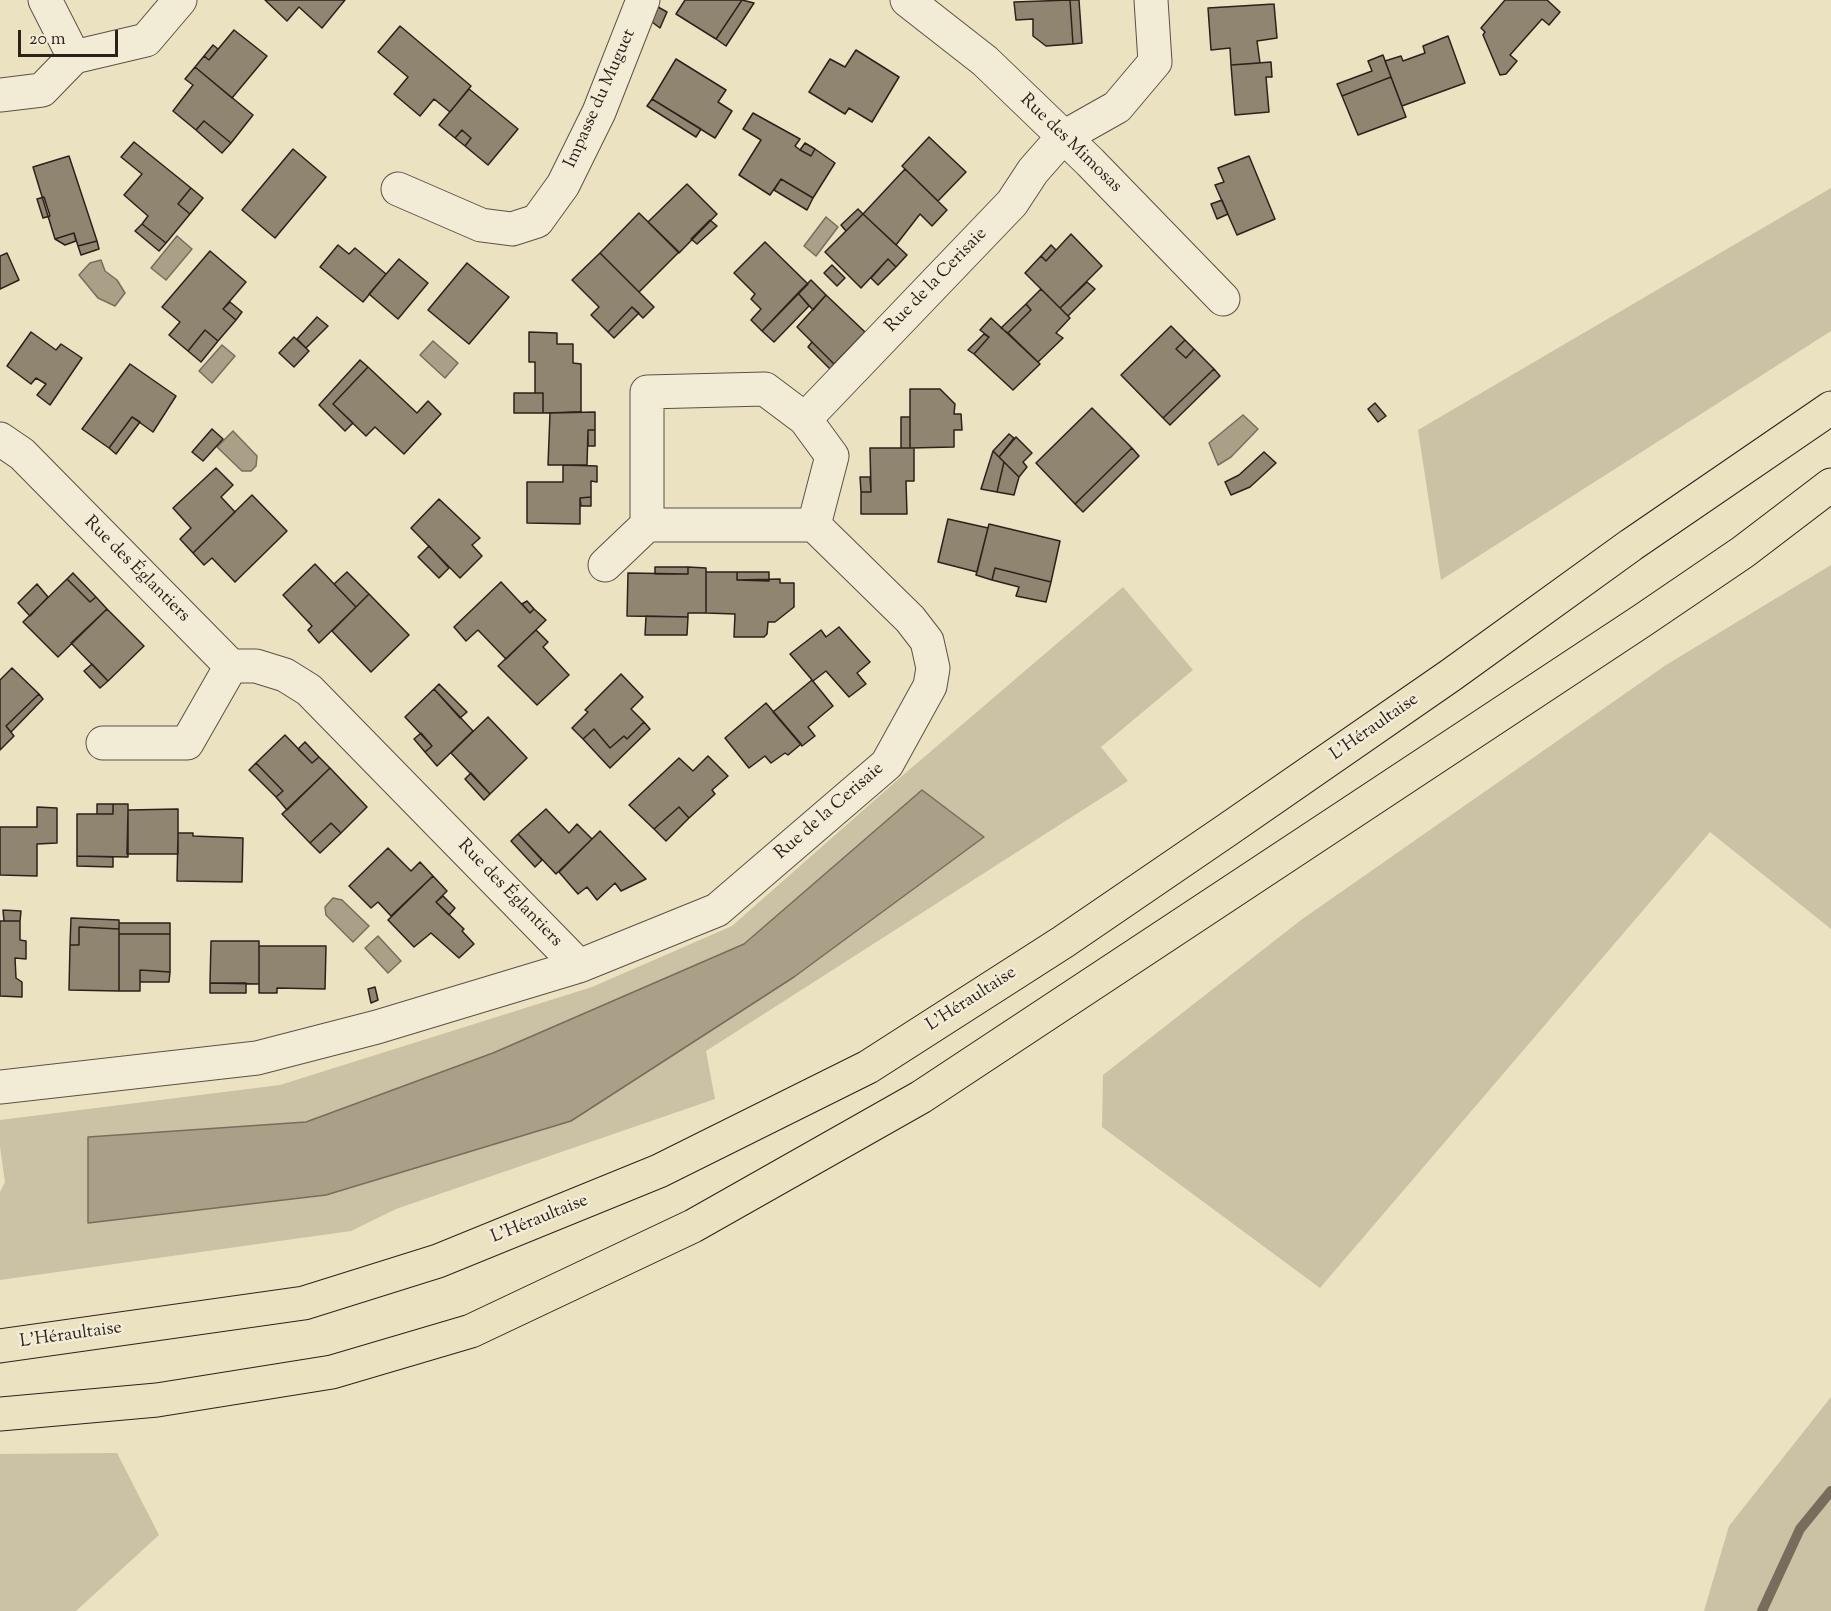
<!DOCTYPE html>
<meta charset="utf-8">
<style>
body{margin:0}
#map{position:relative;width:1831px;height:1611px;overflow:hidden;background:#ebe2c1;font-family:"Sorts Mill Goudy",serif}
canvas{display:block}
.scale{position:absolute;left:18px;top:30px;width:100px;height:27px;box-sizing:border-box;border:3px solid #2d211a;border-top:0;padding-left:8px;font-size:18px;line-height:21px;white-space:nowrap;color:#2d211a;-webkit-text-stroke:4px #f2ecd7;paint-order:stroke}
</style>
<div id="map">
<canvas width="1831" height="1611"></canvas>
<div class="scale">20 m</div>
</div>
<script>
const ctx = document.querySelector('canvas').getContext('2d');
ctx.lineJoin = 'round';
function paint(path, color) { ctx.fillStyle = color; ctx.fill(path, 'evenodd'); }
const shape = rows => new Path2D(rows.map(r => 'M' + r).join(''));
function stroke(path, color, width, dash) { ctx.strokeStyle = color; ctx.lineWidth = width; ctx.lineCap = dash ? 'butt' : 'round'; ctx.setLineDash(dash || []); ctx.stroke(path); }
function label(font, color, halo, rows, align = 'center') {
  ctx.font = font + ' "Sorts Mill Goudy",serif'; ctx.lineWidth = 5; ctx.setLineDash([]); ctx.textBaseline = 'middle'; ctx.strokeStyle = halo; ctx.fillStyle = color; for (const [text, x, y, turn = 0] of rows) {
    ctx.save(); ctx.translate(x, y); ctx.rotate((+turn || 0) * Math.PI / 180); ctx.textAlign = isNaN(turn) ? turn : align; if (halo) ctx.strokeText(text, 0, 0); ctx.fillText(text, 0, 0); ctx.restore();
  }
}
paint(shape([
 [1831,188,1831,331,1441,580,1418,430],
 [1831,565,1831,929,1710,832,1320,1288,1102,1127,1103,1075,1301,920,1666,665],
 [1123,587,1193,670,1101,747,1128,781,706,1051,715,1099,396,1209,351,1231,0,1280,0,1192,5,1182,0,1147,0,1120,280,1085,592,987,732,926,902,776],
 [1831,1397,1831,1611,1704,1611,1729,1526],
 [117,1453,159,1535,76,1611,0,1611,0,1454]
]), '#cbc1a5');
const water = shape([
 [826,217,838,227,816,256,804,246,826,217],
 [177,236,192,249,166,280,151,268,177,236],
 [101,260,105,271,117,280,125,293,115,306,98,298,79,275,90,263,101,260],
 [433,341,458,363,445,378,420,355,433,341],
 [222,345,235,356,212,383,199,371,222,345],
 [1243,415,1258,429,1231,457,1218,465,1209,443,1243,415],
 [233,431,257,456,256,466,251,471,242,471,217,447,233,431],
 [922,790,984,837,794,977,571,1121,326,1195,88,1223,88,1137,306,1122,493,1053,744,944,922,790],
 [333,898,342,900,369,926,353,942,326,915,325,907,333,898],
 [378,936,401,961,388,973,365,948,378,936]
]);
paint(water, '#aaa088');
stroke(water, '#786d5c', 1.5);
stroke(shape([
 [1762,1611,1800,1529,1831,1491]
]), '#786d5c', 10);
const building = shape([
 [265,0,345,0,322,28,299,7,287,21,265,0],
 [685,0,742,0,716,39,676,14,685,0],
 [742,0,754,3,726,46,716,39,742,0],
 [1070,0,1073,44,1046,46,1033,36,1033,19,1016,20,1014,2,1070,0],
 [1070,0,1079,0,1082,43,1073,44,1070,0],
 [1505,0,1547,0,1560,12,1549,25,1542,19,1510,55,1517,61,1506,74,1500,75,1483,35,1485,32,1481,28,1505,0],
 [1274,4,1277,38,1257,41,1260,63,1231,65,1230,48,1211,50,1208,8,1274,4],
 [658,7,667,12,660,28,652,22,658,7],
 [400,26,471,86,450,112,434,99,420,116,394,94,408,77,378,52,400,26],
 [234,30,267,56,232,98,195,67,204,56,209,60,234,30],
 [1448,36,1465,83,1402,106,1385,61,1401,56,1403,61,1425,53,1423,46,1448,36],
 [213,45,218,49,209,60,204,56,213,45],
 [856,50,899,77,872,122,849,108,845,114,809,92,830,59,845,67,856,50],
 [1383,55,1391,77,1342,96,1337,84,1372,71,1368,61,1383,55],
 [676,59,726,90,718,102,732,111,715,138,652,99,676,59],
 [1271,62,1272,77,1266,77,1269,112,1235,115,1231,65,1271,62],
 [195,67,253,115,231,143,204,121,196,130,173,111,193,85,185,79,195,67],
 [1391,77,1406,117,1358,135,1342,96,1391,77],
 [469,89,518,129,488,165,465,146,471,138,462,130,455,138,439,125,469,89],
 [652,99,701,129,696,137,647,106,652,99],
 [753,113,800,139,795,146,800,150,811,156,815,149,835,163,813,198,781,179,770,195,739,175,761,140,743,129,753,113],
 [204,121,231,143,222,153,196,130,204,121],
 [462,130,471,138,465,146,455,138,462,130],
 [929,137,966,172,938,201,902,166,929,137],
 [134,142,191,188,178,204,190,214,166,243,142,224,148,216,124,195,142,174,121,157,134,142],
 [805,143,815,149,811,156,800,150,805,143],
 [293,149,326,177,275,238,242,210,293,149],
 [69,156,97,241,78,246,74,233,55,239,33,167,69,156],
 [1249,156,1275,219,1237,235,1215,185,1224,182,1218,168,1249,156],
 [905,169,947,210,932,226,920,214,896,245,863,214,905,169],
 [781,179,813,198,807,210,774,190,781,179],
 [687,184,717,214,679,253,648,222,687,184],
 [191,188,203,198,190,214,178,204,191,188],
 [44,197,50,216,43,218,37,199,44,197],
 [1222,200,1228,214,1217,219,1211,204,1222,200],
 [858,209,863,214,846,231,841,225,858,209],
 [639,213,679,252,639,292,600,253,639,213],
 [863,214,907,255,896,267,888,259,861,288,825,252,863,214],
 [710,220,717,226,697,244,691,239,710,220],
 [142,224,166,243,159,251,135,231,142,224],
 [74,233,76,241,65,245,55,239,74,233],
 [1071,234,1102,266,1060,308,1025,273,1041,256,1046,261,1071,234],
 [97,241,99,249,81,255,78,246,97,241],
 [765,242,808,284,762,331,751,320,761,309,751,299,755,294,734,273,765,242],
 [338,245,349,254,355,248,386,274,363,302,320,267,338,245],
 [1051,245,1056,250,1046,261,1041,256,1051,245],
 [210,251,246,282,223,309,236,320,218,341,205,330,188,351,169,335,180,322,162,307,210,251],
 [7,253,19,280,0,289,0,256,7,253],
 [600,253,654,307,643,318,632,307,608,332,591,315,599,307,572,280,600,253],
 [399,259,428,283,398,319,369,294,399,259],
 [888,259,896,267,878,285,871,278,888,259],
 [467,263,509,297,469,344,428,310,467,263],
 [832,265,845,278,837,286,824,273,832,265],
 [811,280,826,295,813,310,798,293,811,280],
 [1087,282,1095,289,1068,316,1060,308,1087,282],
 [1041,289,1070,318,1056,333,1063,338,1038,362,1008,333,1031,310,1026,304,1041,289],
 [798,293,809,306,774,342,762,331,798,293],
 [826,295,865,332,834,364,797,327,826,295],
 [230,302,242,312,236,320,223,309,230,302],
 [1026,304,1031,310,1008,333,1001,328,1026,304],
 [632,307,639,313,614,338,608,332,632,307],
 [317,317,328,326,306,348,297,339,317,317],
 [991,318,1040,364,1013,390,974,354,989,337,980,330,991,318],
 [1171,326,1185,340,1176,349,1186,358,1194,349,1214,369,1163,418,1121,375,1171,326],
 [205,330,218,341,201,362,188,351,205,330],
 [31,332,56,350,61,344,82,358,50,405,37,395,46,384,36,378,31,384,7,366,31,332],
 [529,332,557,333,557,344,573,344,573,363,581,364,581,412,543,413,543,393,535,393,535,362,529,362,529,332],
 [984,334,989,337,974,354,968,350,984,334],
 [294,337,309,351,294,367,279,353,294,337],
 [1185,340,1194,349,1186,358,1176,349,1185,340],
 [812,342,834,364,830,369,808,347,812,342],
 [360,360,368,367,333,404,353,423,345,431,319,405,360,360],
 [130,364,176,396,153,432,132,417,109,448,82,429,130,364],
 [368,367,417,413,428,401,441,414,404,454,375,427,366,436,333,404,368,367],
 [1214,369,1220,376,1170,425,1163,418,1214,369],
 [910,389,940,389,955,404,954,414,961,414,962,430,954,430,954,447,910,448,910,389],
 [514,393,543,393,543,413,514,413,514,393],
 [1375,403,1386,416,1378,422,1368,409,1375,403],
 [1092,408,1132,448,1075,504,1036,463,1092,408],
 [595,412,595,430,588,430,587,465,548,465,550,413,595,412],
 [132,417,140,422,116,454,109,448,132,417],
 [901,417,910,417,910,448,901,448,901,417],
 [212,429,223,439,203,461,192,452,212,429],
 [588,430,595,430,595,446,588,446,588,430],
 [1009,434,1014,438,999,457,993,451,1009,434],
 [1016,437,1032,453,1023,462,1027,467,1019,477,999,457,1016,437],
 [870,448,914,448,914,481,906,481,907,514,861,514,861,492,871,492,870,448],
 [1132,448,1139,456,1083,512,1075,504,1132,448],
 [993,451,1004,462,997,492,981,489,993,451],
 [1264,452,1276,463,1250,487,1231,495,1225,482,1239,475,1264,452],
 [1004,462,1019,477,1014,495,997,492,1004,462],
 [563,465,597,466,597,482,591,481,591,497,580,498,580,524,527,523,527,482,563,482,563,465],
 [216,468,233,485,221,497,235,512,193,553,180,539,191,528,173,508,216,468],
 [860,477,870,477,871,492,861,492,860,477],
 [252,495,287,531,235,582,212,558,204,565,193,553,252,495],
 [591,497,591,506,581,506,580,498,591,497],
 [439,499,480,538,472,545,482,556,460,578,411,528,439,499],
 [948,519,988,528,977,572,938,562,948,519],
 [989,524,1060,541,1051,582,995,568,992,580,976,575,989,524],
 [429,546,449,568,439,578,418,557,429,546],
 [315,564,356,607,319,643,308,630,312,626,283,595,315,564],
 [655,567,688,567,688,574,655,574,655,567],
 [688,567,706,568,706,613,688,613,688,617,627,616,628,573,688,574,688,567],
 [995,568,1051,582,1046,602,1016,596,1019,587,992,580,995,568],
 [347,572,369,594,356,607,334,584,347,572],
 [706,572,737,572,737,580,780,579,780,583,794,583,794,607,775,622,768,622,767,634,764,637,734,637,735,614,706,613,706,572],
 [737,572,769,572,769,581,737,580,737,572],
 [73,573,96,597,90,602,67,579,73,573],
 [67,579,90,602,96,597,107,609,58,657,23,622,67,579],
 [501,582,530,613,534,609,546,620,506,659,478,630,466,641,454,627,501,582],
 [37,584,48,597,30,616,18,603,37,584],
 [369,594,409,635,371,672,332,631,369,594],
 [527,601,534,609,530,613,522,604,527,601],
 [107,609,144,646,108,681,71,643,107,609],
 [646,616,688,617,687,635,645,635,646,616],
 [839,627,870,662,857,673,866,684,849,697,826,671,813,681,790,654,821,630,826,637,839,627],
 [536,630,548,642,543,647,569,675,537,705,498,666,536,630],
 [92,664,108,681,100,688,84,671,92,664],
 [12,668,39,694,6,726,14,736,0,750,0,680,12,668],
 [621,674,643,697,631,709,644,722,627,739,624,736,610,748,594,729,583,739,572,728,588,712,585,710,621,674],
 [812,680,833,706,808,727,815,736,802,746,773,712,812,680],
 [439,684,467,712,460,718,434,689,439,684],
 [434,689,473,731,437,766,425,752,432,746,405,717,434,689],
 [39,694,43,699,11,732,6,726,39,694],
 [766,703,801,744,788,755,785,753,771,763,765,756,749,768,725,738,766,703],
 [488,717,527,758,490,794,451,753,488,717],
 [644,722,650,729,610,768,583,739,594,729,610,748,624,736,627,739,644,722],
 [421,733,432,746,425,752,414,739,421,733],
 [285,735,312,763,319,757,330,768,287,810,276,797,283,791,256,763,285,735],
 [305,742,319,757,312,763,298,749,305,742],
 [708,756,728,776,712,790,715,794,689,818,679,807,654,829,629,805,679,758,693,771,708,756],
 [256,763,283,791,276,797,249,770,256,763],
 [330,768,367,807,341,833,331,823,310,843,282,814,330,768],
 [471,773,490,794,484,800,465,779,471,773],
 [97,804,113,804,113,814,97,814,97,804],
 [113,804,128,804,128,857,77,856,77,814,113,814,113,804],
 [37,807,57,808,57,843,37,844,37,876,0,875,0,827,37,827,37,807],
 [679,807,689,818,666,841,654,829,679,807],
 [178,809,178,854,127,854,128,810,178,809],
 [546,809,569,833,577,824,592,839,556,874,518,834,546,809],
 [331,823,341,833,320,853,310,843,331,823],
 [600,831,646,879,621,891,615,883,597,900,587,887,578,894,559,872,600,831],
 [178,833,193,833,193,836,243,838,242,882,177,881,178,833],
 [518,834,542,860,535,867,511,841,518,834],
 [388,848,411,871,420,862,433,876,391,916,378,902,371,908,349,886,388,848],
 [77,856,113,857,113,867,77,866,77,856],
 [433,876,447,891,436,902,464,929,462,931,474,944,459,958,431,933,414,947,388,920,433,876],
 [443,896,455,908,449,915,436,902,443,896],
 [3,910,21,911,20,921,4,921,3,910],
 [71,918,119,920,119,929,79,927,79,945,70,945,71,918],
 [0,921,20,921,20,940,26,941,26,959,15,958,16,978,22,982,22,997,0,996,0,921],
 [119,923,170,923,170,934,119,934,119,923],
 [79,927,119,929,119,991,69,990,70,945,79,945,79,927],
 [119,934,170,934,170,972,140,970,140,991,119,991,119,934],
 [211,941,259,941,259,984,210,983,211,941],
 [259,946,326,946,325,989,277,988,277,993,259,993,259,946],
 [140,970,170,972,169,982,140,982,140,970],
 [210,983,246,983,246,993,210,993,210,983],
 [375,987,378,1000,371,1003,368,989,375,987]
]);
paint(building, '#908571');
stroke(building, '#2d211a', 1.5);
const minor = shape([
 [45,0,74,57],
 [907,0,985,61,1090,162,1223,299],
 [0,95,42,90,74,57,146,40,180,0],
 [398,189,481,225,512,229,537,221,563,185,599,112,643,0],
 [805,419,832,456,814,525,647,525,647,392,765,389,805,419,1012,203,1033,171,1062,138,1117,107,1155,62,1151,0],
 [0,439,22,454,231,666,256,666,285,675,309,690,579,966],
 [605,565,647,525],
 [103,743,187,743,231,666],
 [0,1087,257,1058,377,1027,579,966,717,910,887,764,930,686,933,668,927,641,910,619,814,525]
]);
const highway = shape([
 [0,1346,304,1303,438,1261,659,1171,868,1067,1063,942,1227,830,1451,675,1631,545,1831,408],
 [0,1414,157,1400,332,1372,471,1331,693,1226,921,1097,1643,620,1743,552,1831,485]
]);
stroke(minor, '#5c5144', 35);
stroke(highway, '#2d211a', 35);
stroke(minor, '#f2ecd7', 33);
stroke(highway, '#ebe2c1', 33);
label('18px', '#2d211a', '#f2ecd7', [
 ["Impasse du Muguet",601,99,-66],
 ["Rue des Mimosas",1070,144,44],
 ["Rue de la Cerisaie",937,281,-46],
 ["Rue des Églantiers",136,570,45],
 ["L'Héraultaise",1375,728,-35],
 ["Rue de la Cerisaie",830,812,-41],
 ["Rue des Églantiers",509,894,46],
 ["L'Héraultaise",972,1000,-33],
 ["L'Héraultaise",540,1220,-22],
 ["L'Héraultaise",71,1336,-8]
]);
</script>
